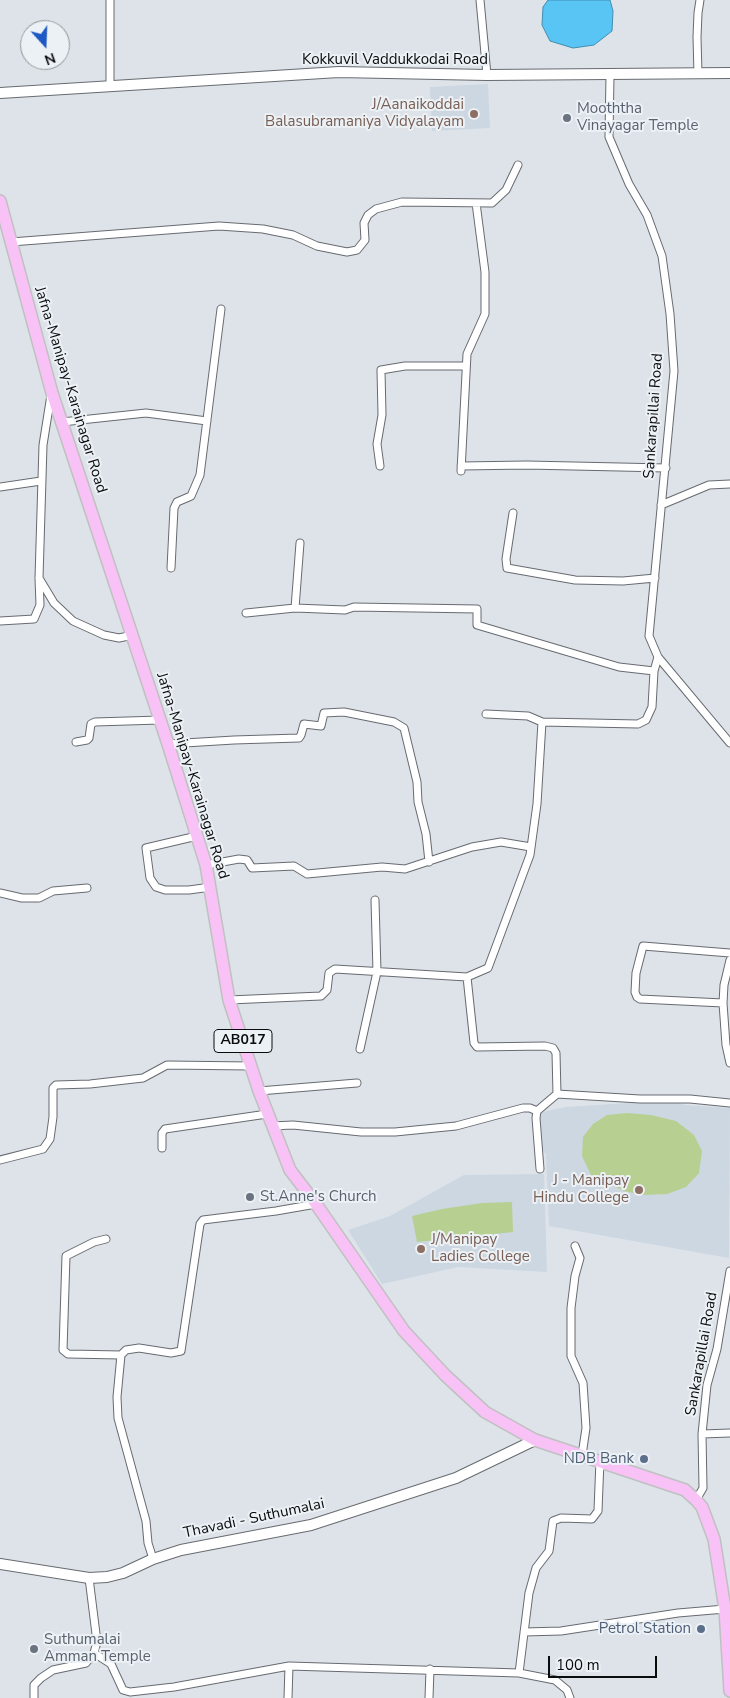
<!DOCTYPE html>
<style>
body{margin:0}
#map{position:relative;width:730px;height:1698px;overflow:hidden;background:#dee3e9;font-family:"Nunito Sans",sans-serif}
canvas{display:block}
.north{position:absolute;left:20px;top:20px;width:50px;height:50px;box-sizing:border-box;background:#ecf1f6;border:1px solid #929599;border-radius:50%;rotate:160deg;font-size:14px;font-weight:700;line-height:20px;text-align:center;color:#0a0b0d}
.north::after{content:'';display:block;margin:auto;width:18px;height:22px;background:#1d58c4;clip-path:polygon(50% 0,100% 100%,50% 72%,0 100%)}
.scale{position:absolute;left:548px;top:1656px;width:109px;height:22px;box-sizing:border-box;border:2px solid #0a0b0d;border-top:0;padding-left:6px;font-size:15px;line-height:18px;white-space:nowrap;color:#0a0b0d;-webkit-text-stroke:4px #ecf1f6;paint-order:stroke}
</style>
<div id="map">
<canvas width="730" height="1698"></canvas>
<div class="north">N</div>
<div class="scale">100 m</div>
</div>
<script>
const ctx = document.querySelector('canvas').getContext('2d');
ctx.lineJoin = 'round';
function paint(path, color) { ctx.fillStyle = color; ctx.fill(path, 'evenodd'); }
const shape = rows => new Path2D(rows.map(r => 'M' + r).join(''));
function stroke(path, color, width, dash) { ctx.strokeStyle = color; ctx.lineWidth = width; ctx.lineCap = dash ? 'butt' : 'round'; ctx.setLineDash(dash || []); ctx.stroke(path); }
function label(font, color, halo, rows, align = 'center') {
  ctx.font = font + ' "Nunito Sans",sans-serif'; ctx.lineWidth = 4; ctx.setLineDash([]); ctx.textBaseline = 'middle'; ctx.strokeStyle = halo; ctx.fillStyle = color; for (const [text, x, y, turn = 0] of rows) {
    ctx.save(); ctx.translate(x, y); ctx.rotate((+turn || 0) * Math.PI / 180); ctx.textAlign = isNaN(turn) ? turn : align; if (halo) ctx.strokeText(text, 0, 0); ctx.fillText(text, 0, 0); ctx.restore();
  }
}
paint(shape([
 [488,84,490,128,432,131,430,87],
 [674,1100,684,1105,730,1108,729,1258,549,1226,546,1154,540,1148,538,1113,566,1107],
 [544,1174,547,1272,458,1267,382,1284,348,1230,390,1216,464,1175]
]), '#ccd7e2');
paint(shape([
 [627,1113,651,1115,676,1121,694,1135,702,1151,699,1173,686,1187,667,1194,643,1195,624,1191,591,1175,582,1156,583,1137,593,1124,607,1115],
 [512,1202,513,1232,417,1242,412,1216,442,1209,482,1203]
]), '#b7cf90');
const water = shape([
 [548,0,610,0,613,11,612,31,594,45,573,48,550,41,542,25,543,7,548,0]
]);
paint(water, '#59c5f5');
stroke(water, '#418daf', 1);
const minor = shape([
 [480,0,487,75],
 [698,74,697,37,698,13,700,0],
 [610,75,609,137,629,184,647,215,662,256,670,314,674,371,649,636,658,657,730,743],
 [110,87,110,0],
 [11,242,219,226,263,229,293,235,317,246,347,252,357,250,365,240,364,223,368,215,376,209,402,202,492,203,506,190,518,165],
 [62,422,146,413,207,421],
 [380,466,377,444,382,415,381,370,405,366,466,366],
 [461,466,527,465,666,468],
 [461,471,467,354,485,314,485,272,476,203],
 [0,487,41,481],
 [661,505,709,485,730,484],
 [513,513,506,559,507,568,575,580,623,581,655,578],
 [171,568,174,508,177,502,191,496,200,475,221,309],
 [39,578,54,603,73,621,104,635,119,638,133,635],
 [295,608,300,543],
 [246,613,295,608,345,610,354,607,477,609,477,625,619,667,654,671],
 [0,621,34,619,40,605,39,578,43,445,51,395],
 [486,714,528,716,542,722],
 [76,742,87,740,89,738,91,724,95,722,160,720],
 [168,744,234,740,299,738,301,735,304,724,321,726,324,713,344,712,394,722,404,728,417,782,418,802,426,834,429,862],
 [197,836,146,848,150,878,156,887,165,890,189,890,211,887],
 [206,865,239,859,247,860,252,868,294,866,307,874,382,867,405,869,472,847,501,842,531,847],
 [0,893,22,898,39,898,53,891,87,888],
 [730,960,724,985,723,1003,726,1045,730,1063],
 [467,977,474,1043,477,1047,545,1046,553,1048,556,1053,557,1094,537,1111,536,1118,540,1169],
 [229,1000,321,996,327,990,329,973,335,969,467,977,488,968,530,855,537,804,542,722,638,724,646,720,652,707,654,671,658,657],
 [723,1003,640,999,637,997,635,992,636,973,643,946,730,953],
 [360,1049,377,972,375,900],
 [259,1091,357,1083],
 [557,1094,640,1099,690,1099,730,1103],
 [272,1126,293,1125,361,1132,395,1132,456,1126,523,1108,530,1108,537,1111],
 [162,1148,162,1133,165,1129,267,1114],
 [0,1160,43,1149,50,1139,53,1117,53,1088,56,1085,90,1084,143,1078,167,1065,251,1066],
 [106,1239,94,1242,66,1256,63,1350,68,1354,121,1355],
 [575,1246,580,1258,575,1276,571,1308,571,1356,583,1383,586,1428,582,1455],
 [702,1434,730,1433],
 [696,1500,703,1488,702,1434,707,1385,717,1349,730,1271],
 [153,1559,148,1543,146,1521,118,1418,117,1397,121,1355,126,1350,139,1348,171,1353,181,1351,200,1224,203,1220,276,1211,316,1204],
 [524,1632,561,1631,678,1613,725,1609],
 [94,1653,111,1664,123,1690,130,1692,174,1687,289,1666,519,1673,555,1680,567,1690,570,1698],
 [519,1673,529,1593,536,1568,549,1551,553,1521,561,1518,592,1519,598,1511,600,1460],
 [34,1698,34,1685,41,1678,53,1670,86,1663,94,1653,97,1642,89,1578],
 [288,1698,289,1666],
 [429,1698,430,1669]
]);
const secondary = shape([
 [0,93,339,72,487,75,730,73],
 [0,1564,89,1578,107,1577,123,1573,153,1559,181,1550,311,1525,456,1478,535,1440]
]);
const primary = shape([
 [0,201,52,393,168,744,206,865,229,1000,259,1091,290,1170,316,1204,404,1331,445,1375,485,1412,535,1440,685,1490,696,1500,702,1507,714,1539,725,1609,730,1691]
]);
stroke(minor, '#676b70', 9);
stroke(secondary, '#676b70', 12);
stroke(primary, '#bfc0c0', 14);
stroke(minor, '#fff', 7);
stroke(secondary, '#fff', 10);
stroke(primary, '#f8c2f6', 11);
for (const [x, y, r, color] of [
 [474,114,5,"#8d6e63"],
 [567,118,5,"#6b7280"],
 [639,1190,5,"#8d6e63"],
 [250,1197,5,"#6b7280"],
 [421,1249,5,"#8d6e63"],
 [644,1459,5,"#5c6f8a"],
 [701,1629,5,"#5c6f8a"],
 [34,1649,5,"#6b7280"]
]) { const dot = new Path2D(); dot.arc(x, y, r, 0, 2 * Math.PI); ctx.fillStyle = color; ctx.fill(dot); stroke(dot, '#ecf1f6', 2); }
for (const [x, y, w] of [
 [243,1041,58]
]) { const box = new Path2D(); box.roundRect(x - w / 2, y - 11.5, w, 23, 4); ctx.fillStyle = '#ecf1f6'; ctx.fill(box); stroke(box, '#0a0b0d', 1); }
label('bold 14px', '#0a0b0d', null, [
 ["AB017",243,1041]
]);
label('15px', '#0a0b0d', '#ecf1f6', [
 ["Kokkuvil Vaddukkodai Road",395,60],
 ["Jafna-Manipay-Karainagar Road",70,390,73],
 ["Sankarapillai Road",654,416,-86],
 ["Jafna-Manipay-Karainagar Road",192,776,73],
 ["Sankarapillai Road",702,1354,-80],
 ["Thavadi - Suthumalai",254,1519,-12]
]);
label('15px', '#785e54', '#ecf1f6', [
 ["J/Aanaikoddai",464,105],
 ["Balasubramaniya Vidyalayam",464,122],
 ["J - Manipay",629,1181],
 ["Hindu College",629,1198],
 ["J/Manipay",431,1240,"left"],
 ["Ladies College",431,1257,"left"]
], 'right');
label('15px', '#5b616d', '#ecf1f6', [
 ["Mooththa",577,109],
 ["Vinayagar Temple",577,126],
 ["St.Anne's Church",260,1197],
 ["Suthumalai",44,1640],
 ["Amman Temple",44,1657]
], 'left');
label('15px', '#4e5e75', '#ecf1f6', [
 ["NDB Bank",634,1459],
 ["Petrol Station",691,1629]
], 'right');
</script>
